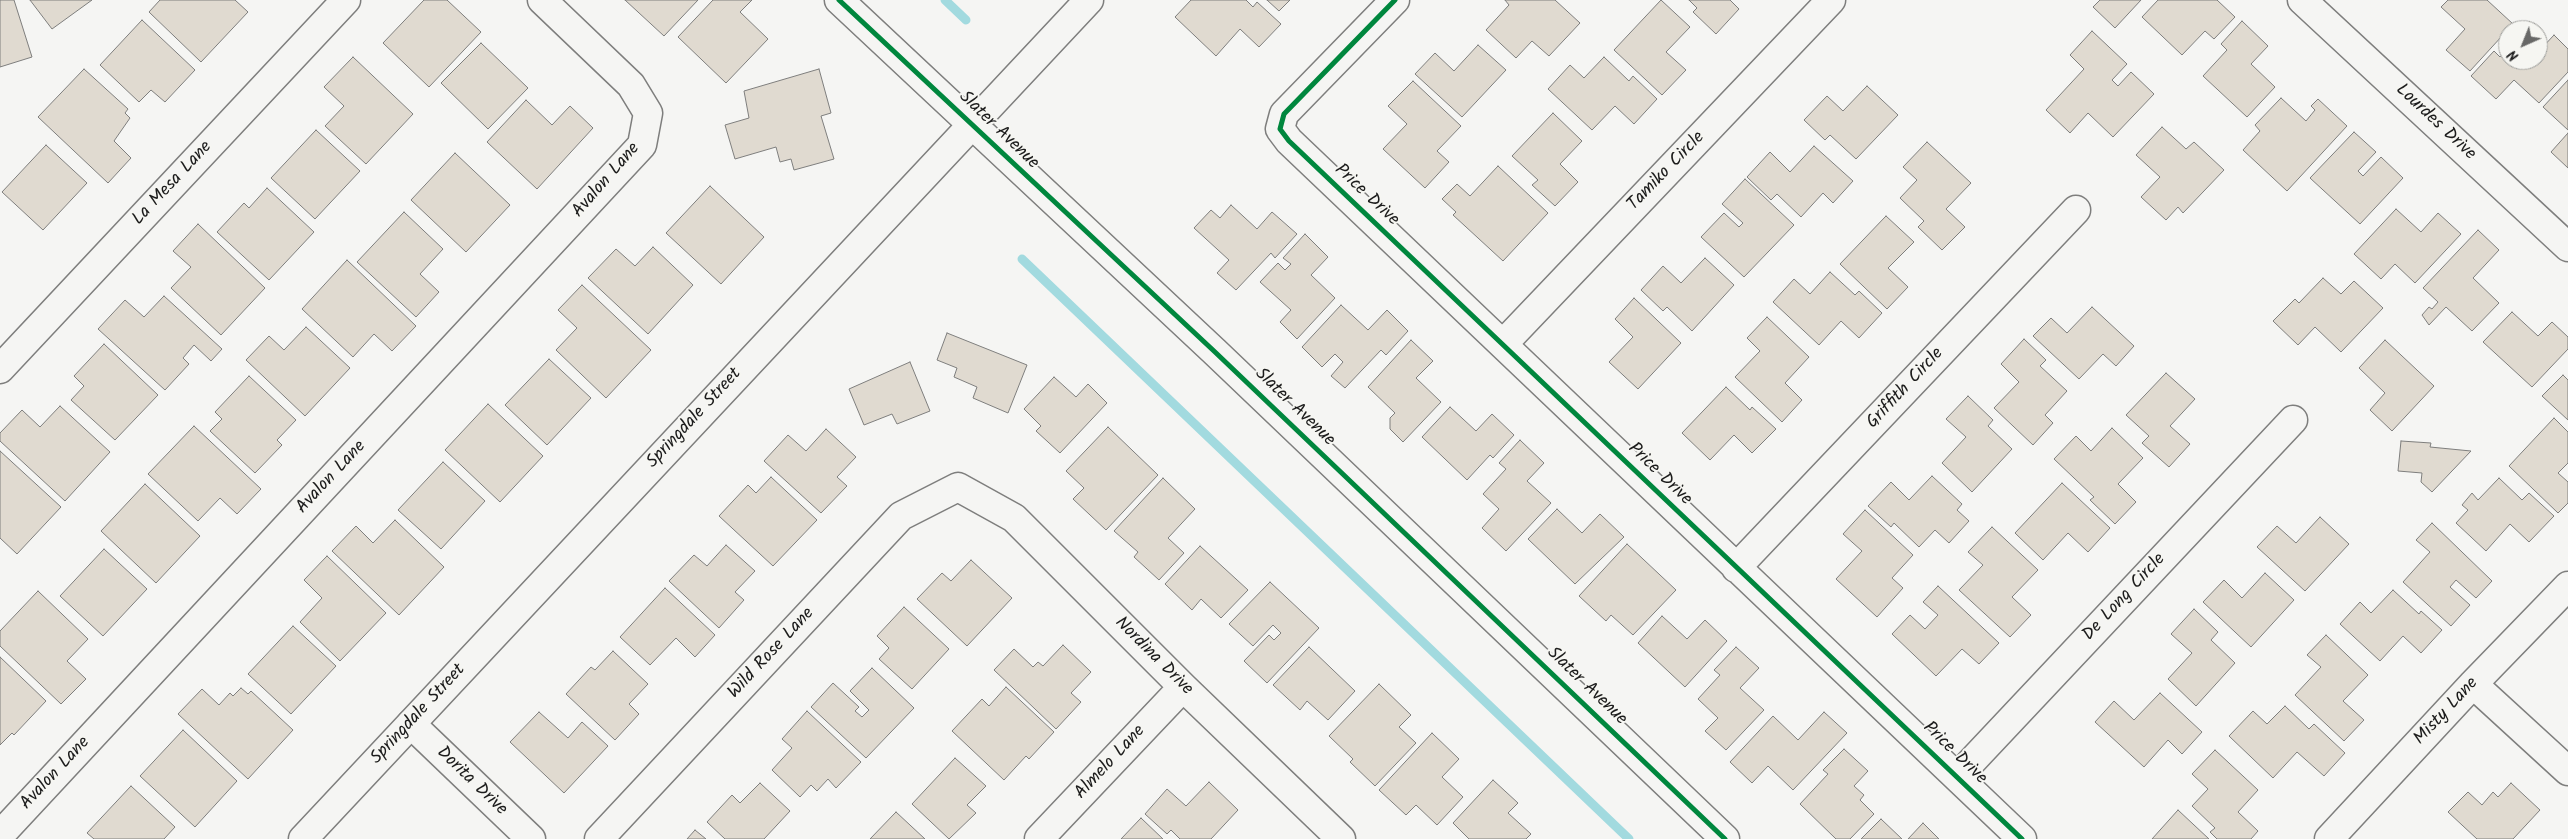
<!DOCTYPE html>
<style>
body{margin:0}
#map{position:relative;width:2568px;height:839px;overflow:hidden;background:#f5f5f3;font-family:Kalam,sans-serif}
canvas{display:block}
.north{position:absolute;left:2498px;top:20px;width:50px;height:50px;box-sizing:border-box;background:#f6f6f2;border:1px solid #9f9f9c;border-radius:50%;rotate:224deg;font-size:14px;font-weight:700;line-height:20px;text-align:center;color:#1c1c1c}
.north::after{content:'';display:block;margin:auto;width:18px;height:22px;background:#686867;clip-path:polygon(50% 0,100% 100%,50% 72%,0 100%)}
</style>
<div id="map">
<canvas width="2568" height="839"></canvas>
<div class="north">N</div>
</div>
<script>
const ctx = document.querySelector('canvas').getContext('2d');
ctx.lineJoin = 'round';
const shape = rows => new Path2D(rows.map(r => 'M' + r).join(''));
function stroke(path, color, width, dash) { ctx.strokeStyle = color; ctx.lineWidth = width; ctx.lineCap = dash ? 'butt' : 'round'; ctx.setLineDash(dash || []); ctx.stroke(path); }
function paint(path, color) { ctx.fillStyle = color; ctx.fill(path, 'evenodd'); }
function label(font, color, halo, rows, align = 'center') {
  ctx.font = font + ' Kalam,sans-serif'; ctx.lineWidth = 4; ctx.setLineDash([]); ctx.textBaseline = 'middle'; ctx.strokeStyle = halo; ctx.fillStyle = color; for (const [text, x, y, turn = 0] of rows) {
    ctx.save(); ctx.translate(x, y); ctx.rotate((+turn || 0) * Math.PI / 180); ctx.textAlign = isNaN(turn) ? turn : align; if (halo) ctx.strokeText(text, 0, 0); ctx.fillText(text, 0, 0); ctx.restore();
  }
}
stroke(shape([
 [945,0,966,20],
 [1022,259,1629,839]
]), '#a2dadf', 9);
const building = shape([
 [0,0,14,0,32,57,0,67,0,0],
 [30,0,92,0,52,29,30,0],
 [160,0,235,0,248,12,201,62,149,12,160,0],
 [424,0,447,0,481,32,429,87,383,43,424,0],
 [625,0,698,0,664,36,625,0],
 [713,0,752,0,740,12,768,39,726,83,678,37,713,0],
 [1191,0,1246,0,1253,7,1257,2,1281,24,1259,47,1240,29,1216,56,1175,17,1191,0],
 [1267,0,1290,0,1279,11,1267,0],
 [1505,0,1555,0,1580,23,1549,56,1532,41,1516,58,1486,30,1509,5,1505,0],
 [1661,0,1690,27,1666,52,1686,70,1662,95,1614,50,1661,0],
 [1689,0,1730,0,1739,9,1716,34,1693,12,1697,8,1689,0],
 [2100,0,2141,0,2115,28,2093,7,2100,0],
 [2158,0,2217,0,2235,17,2214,39,2205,31,2182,55,2142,17,2158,0],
 [2448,0,2487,0,2513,24,2470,71,2446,50,2465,29,2441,7,2448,0],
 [142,20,195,70,165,102,151,90,139,102,100,65,142,20],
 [2242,21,2268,46,2251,64,2275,87,2247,117,2203,76,2227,50,2221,44,2242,21],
 [2092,31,2127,64,2112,80,2118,86,2131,72,2154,94,2113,137,2088,113,2070,133,2046,110,2084,69,2070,55,2092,31],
 [2554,35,2568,49,2568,72,2539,103,2514,80,2496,99,2471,76,2494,51,2500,57,2508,48,2508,60,2538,60,2538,46,2541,49,2554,35],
 [481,43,528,88,488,129,441,83,481,43],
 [1478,45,1506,70,1462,117,1415,74,1435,53,1454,71,1478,45],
 [353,57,413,114,366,164,325,126,344,106,324,87,353,57],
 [1604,57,1629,81,1633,76,1657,99,1634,124,1615,106,1592,130,1548,89,1570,65,1584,78,1604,57],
 [84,69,128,109,125,113,130,118,114,141,131,158,108,183,38,117,84,69],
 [819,69,831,113,821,116,834,159,794,170,791,159,780,162,776,147,735,159,725,125,749,118,744,91,819,69],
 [2568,80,2568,130,2543,107,2568,80],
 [1413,81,1461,126,1437,151,1449,162,1425,188,1383,149,1407,124,1388,106,1413,81],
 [1867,86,1898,115,1856,159,1830,135,1825,140,1804,120,1827,96,1843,111,1867,86],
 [2281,98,2306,121,2315,110,2311,106,2318,99,2347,126,2287,191,2243,150,2260,131,2255,125,2281,98],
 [526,100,552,125,570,106,593,128,537,189,487,142,526,100],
 [1553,113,1582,141,1560,164,1578,182,1555,206,1532,185,1538,180,1512,156,1553,113],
 [2162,127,2186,149,2194,142,2224,170,2183,213,2178,207,2166,220,2141,197,2160,177,2136,155,2162,127],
 [316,130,360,171,315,219,271,178,316,130],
 [2354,132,2376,152,2358,171,2363,176,2381,157,2403,178,2360,224,2310,178,2354,132],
 [2568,133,2568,168,2551,152,2568,133],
 [1927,142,1971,183,1946,209,1965,227,1942,250,1918,227,1924,221,1900,198,1917,180,1903,167,1927,142],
 [46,145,87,183,43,230,2,192,46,145],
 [1814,146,1853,181,1833,203,1823,193,1801,217,1777,194,1771,200,1747,177,1770,152,1790,172,1814,146],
 [455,153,510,205,466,252,411,200,455,153],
 [1498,166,1548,213,1503,261,1453,215,1456,212,1442,199,1457,184,1470,196,1498,166],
 [1745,179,1794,225,1744,277,1701,237,1724,213,1739,227,1743,223,1722,204,1745,179],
 [710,186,764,237,721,284,666,233,710,186],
 [267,188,314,232,269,280,217,232,244,203,249,208,267,188],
 [1231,205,1257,229,1272,212,1297,234,1275,258,1271,253,1236,290,1217,273,1229,260,1194,228,1211,210,1220,218,1231,205],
 [2396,209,2421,232,2438,213,2461,234,2415,283,2395,264,2381,279,2354,254,2396,209],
 [404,212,443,249,420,274,439,292,416,317,357,262,404,212],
 [1886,216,1914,242,1888,268,1908,287,1887,309,1840,264,1886,216],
 [198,224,265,288,221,335,171,288,191,267,173,251,198,224],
 [2478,230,2499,250,2473,278,2499,303,2472,331,2446,307,2429,325,2422,315,2429,307,2432,309,2438,302,2423,288,2478,230],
 [1305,234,1328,257,1311,275,1335,298,1297,339,1280,322,1291,310,1260,282,1278,263,1285,270,1291,264,1283,258,1305,234],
 [653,247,693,285,648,334,588,278,616,249,635,266,653,247],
 [1705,258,1734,285,1692,331,1667,307,1663,311,1641,290,1663,266,1681,283,1705,258],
 [347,260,416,326,392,351,374,334,353,357,302,309,347,260],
 [1830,272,1855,295,1859,291,1882,313,1859,338,1841,321,1819,345,1773,302,1794,279,1810,294,1830,272],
 [2323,278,2341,294,2354,281,2383,308,2341,352,2315,327,2298,345,2273,321,2295,299,2299,303,2323,278],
 [582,285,651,350,606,398,556,350,577,328,558,310,582,285],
 [164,296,222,349,211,361,194,345,183,358,189,364,165,390,98,329,125,300,144,317,164,296],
 [1634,298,1681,343,1638,389,1609,362,1633,337,1615,319,1634,298],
 [1341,305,1368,330,1387,310,1408,331,1386,355,1381,350,1345,388,1331,376,1343,362,1335,354,1322,367,1302,347,1341,305],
 [2092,307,2134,346,2116,366,2103,354,2079,379,2033,336,2051,318,2067,333,2092,307],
 [2512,312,2538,336,2552,322,2568,337,2568,349,2532,387,2483,342,2512,312],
 [1767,317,1809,357,1785,383,1802,400,1782,422,1735,377,1760,351,1747,338,1767,317],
 [306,327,350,368,305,416,246,360,269,336,284,350,306,327],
 [947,333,1027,365,1008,413,973,398,977,387,954,377,957,368,937,360,947,333],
 [2024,339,2046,360,2040,366,2067,391,2045,415,2053,423,2033,445,1994,408,2019,382,2001,364,2024,339],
 [1411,340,1433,361,1416,378,1441,402,1403,442,1390,429,1390,418,1395,413,1368,387,1411,340],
 [2385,340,2434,386,2392,431,2370,410,2385,393,2359,368,2385,340],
 [104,344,158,395,115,440,71,400,84,386,74,376,104,344],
 [549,359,591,398,547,445,505,405,549,359],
 [910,362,930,411,897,424,892,414,864,425,849,389,910,362],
 [2166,373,2195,399,2170,426,2190,444,2169,467,2142,443,2149,436,2126,415,2166,373],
 [2563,375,2568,380,2568,420,2542,396,2563,375],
 [249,376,296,420,277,440,282,445,255,473,210,431,222,419,215,412,249,376],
 [1054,377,1076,397,1088,384,1107,403,1060,453,1036,431,1041,426,1024,409,1054,377],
 [1726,387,1750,410,1752,407,1776,429,1752,453,1734,435,1710,460,1682,433,1726,387],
 [1968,396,1993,420,1988,426,2012,449,1972,492,1942,463,1966,437,1946,419,1968,396],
 [488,404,543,456,500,502,445,450,488,404],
 [60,406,110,452,65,501,0,441,0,433,22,410,40,427,60,406],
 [1450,407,1476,431,1492,414,1514,435,1493,458,1490,455,1467,480,1422,437,1450,407],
 [2554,418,2568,432,2568,463,2558,473,2568,482,2568,503,2558,513,2509,466,2554,418],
 [194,426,261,489,237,514,220,498,198,521,148,474,194,426],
 [1108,427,1158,475,1106,530,1073,499,1084,488,1066,471,1108,427],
 [2112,428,2143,458,2118,484,2136,502,2115,524,2090,500,2094,497,2054,459,2076,436,2091,451,2112,428],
 [826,429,856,457,837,477,847,486,821,513,764,461,788,435,806,451,826,429],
 [1520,440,1544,463,1527,481,1551,503,1506,551,1482,528,1499,509,1483,494,1506,469,1499,463,1520,440],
 [2401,441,2431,443,2430,447,2471,451,2432,492,2421,482,2422,473,2398,471,2401,441],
 [0,451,61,507,17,554,0,538,0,451],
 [443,462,485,501,441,549,398,510,443,462],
 [1932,476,1962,504,1957,510,1969,521,1949,543,1935,530,1919,547,1894,523,1891,527,1868,506,1891,482,1909,500,1932,476],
 [771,477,817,520,773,566,719,516,748,485,756,493,771,477],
 [1163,478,1195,509,1168,538,1184,553,1159,580,1134,557,1138,552,1114,531,1163,478],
 [2499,478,2522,500,2529,493,2554,516,2529,542,2510,524,2486,551,2456,523,2468,510,2462,505,2472,493,2478,500,2499,478],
 [2062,483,2110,528,2088,552,2068,533,2043,560,2015,533,2062,483],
 [145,484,200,536,156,583,101,531,145,484],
 [1557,509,1582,533,1600,514,1624,537,1575,584,1528,539,1557,509],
 [1865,510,1913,555,1892,578,1903,588,1877,617,1836,579,1862,551,1843,534,1865,510],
 [2320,517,2349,544,2305,591,2257,547,2277,526,2296,543,2320,517],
 [395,520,444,567,399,615,332,551,356,526,373,543,395,520],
 [2432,523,2492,581,2476,598,2456,580,2450,587,2470,605,2451,626,2403,582,2430,552,2416,540,2432,523],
 [1992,527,2038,570,2012,597,2031,615,2010,637,1959,590,1983,565,1968,552,1992,527],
 [1627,544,1676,590,1633,635,1611,615,1606,621,1579,596,1627,544],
 [726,545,755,571,735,592,744,600,719,628,669,581,694,555,707,566,726,545],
 [1200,546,1248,590,1221,618,1201,599,1192,610,1165,584,1200,546],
 [104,549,147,589,103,636,60,596,104,549],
 [327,556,386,613,340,661,300,622,322,598,304,580,327,556],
 [971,560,1012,598,967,646,917,599,942,573,951,581,971,560],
 [2265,573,2294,600,2251,647,2203,602,2224,580,2242,598,2265,573],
 [1270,582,1319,628,1267,683,1244,661,1269,635,1274,640,1281,633,1273,625,1253,646,1229,624,1270,582],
 [1938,586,1999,643,1979,664,1962,649,1936,676,1892,634,1910,615,1925,629,1938,615,1923,602,1938,586],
 [665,588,715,635,695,657,676,638,650,665,620,637,665,588],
 [2393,590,2419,614,2421,611,2442,630,2421,653,2403,636,2380,661,2340,624,2360,602,2371,613,2393,590],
 [38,591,88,639,67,661,86,679,61,704,0,646,0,631,38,591],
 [904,607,949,649,912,689,879,659,889,648,877,636,904,607],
 [2194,609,2218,632,2211,640,2235,663,2196,706,2168,679,2192,653,2171,634,2194,609],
 [1662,616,1687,639,1705,620,1727,641,1685,687,1638,643,1662,616],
 [293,626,336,666,291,714,248,674,293,626],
 [2326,635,2368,675,2343,701,2364,720,2344,741,2295,695,2321,667,2307,655,2326,635],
 [1063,645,1091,672,1071,693,1081,702,1056,729,994,670,1014,649,1033,667,1038,662,1043,666,1063,645],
 [1309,647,1355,691,1328,720,1307,701,1300,710,1273,685,1309,647],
 [1736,647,1759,668,1740,688,1764,710,1726,750,1705,731,1718,718,1698,699,1720,675,1714,670,1736,647],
 [613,651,648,684,629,704,639,714,615,740,566,694,591,667,595,670,613,651],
 [0,657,46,701,14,735,12,733,0,745,0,657],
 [872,668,914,708,866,758,811,707,833,683,859,707,855,711,862,717,869,710,850,691,872,668],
 [1379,684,1411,715,1399,727,1416,743,1375,786,1350,762,1353,759,1329,736,1379,684],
 [1006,687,1054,732,1029,759,1026,756,1004,780,952,731,982,699,989,706,1006,687],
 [241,688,248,694,251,691,293,730,248,779,178,714,202,689,219,705,230,693,233,696,241,688],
 [2160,693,2202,732,2182,754,2168,740,2144,767,2095,722,2114,701,2134,720,2160,693],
 [2285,706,2309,729,2314,724,2345,753,2324,776,2297,752,2273,778,2229,736,2253,711,2267,724,2285,706],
 [807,711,861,762,836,788,828,779,817,791,811,785,800,797,772,770,792,748,782,739,807,711],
 [539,712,568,738,582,722,608,746,564,793,510,742,539,712],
 [1824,712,1847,733,1793,790,1768,766,1752,783,1730,762,1773,716,1798,740,1824,712],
 [183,730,237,781,195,827,140,776,183,730],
 [1432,733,1459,759,1442,777,1463,797,1437,825,1416,805,1406,815,1379,790,1432,733],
 [1844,749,1868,771,1854,786,1864,795,1860,800,1874,814,1850,839,1836,839,1800,804,1828,774,1823,770,1844,749],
 [2215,750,2258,790,2238,812,2258,831,2251,839,2217,839,2210,832,2215,828,2192,806,2208,789,2192,774,2215,750],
 [955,758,986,786,967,805,976,813,949,839,912,804,955,758],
 [1493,780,1518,803,1508,813,1531,834,1526,839,1469,839,1453,823,1493,780],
 [1209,782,1238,810,1211,839,1180,839,1171,830,1167,834,1145,814,1167,789,1186,806,1209,782],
 [760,783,790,811,764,839,725,839,707,822,732,795,740,803,760,783],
 [2511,783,2540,810,2513,839,2477,839,2448,812,2468,792,2482,805,2493,792,2498,797,2511,783],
 [131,786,175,827,164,839,94,839,87,833,131,786],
 [2178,810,2209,839,2152,839,2178,810],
 [896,812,925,839,870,839,896,812],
 [1141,818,1163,839,1121,839,1141,818],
 [1881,819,1902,839,1861,839,1881,819],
 [1923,823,1939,839,1908,839,1923,823],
 [695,830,706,839,687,839,695,830]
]);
paint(building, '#e0dad0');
stroke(building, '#7e7e7d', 1);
const street = shape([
 [1395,0,1284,114,1280,129,1289,141,2022,839],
 [2302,0,2568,247],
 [1503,344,1831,0],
 [0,369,346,0],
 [1736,568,2076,210],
 [2473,684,2568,771],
 [411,724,531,839],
 [1958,776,2293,420],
 [0,835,642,145,648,113,631,85,542,0],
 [599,839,901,516,958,487,1014,518,1183,687,1341,839],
 [1039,839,1183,687],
 [2329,839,2473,684,2568,586]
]);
const secondary = shape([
 [839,0,1215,352,1725,839],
 [303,839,1089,0]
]);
stroke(street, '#7e7e7d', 31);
stroke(secondary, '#7e7e7d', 31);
stroke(street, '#f5f5f3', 28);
stroke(secondary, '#f5f5f3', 28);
stroke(shape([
 [839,0,1215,352,1725,839],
 [1395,0,1284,114,1280,129,1289,141,2022,839]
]), '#00873e', 5);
label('18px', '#1c1c1c', '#f6f6f2', [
 ["Lourdes Drive",2435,123,43],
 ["Slater Avenue",998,131,44],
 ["Tamiko Circle",1667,172,-46],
 ["Avalon Lane",607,181,-49],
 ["La Mesa Lane",173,184,-47],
 ["Price Drive",1366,196,43],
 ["Griffith Circle",1906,389,-47],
 ["Slater Avenue",1294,408,44],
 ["Springdale Street",695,419,-47],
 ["Price Drive",1659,475,44],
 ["Avalon Lane",332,478,-47],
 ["De Long Circle",2125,598,-47],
 ["Wild Rose Lane",772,654,-47],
 ["Nordina Drive",1153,657,45],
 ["Slater Avenue",1586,687,44],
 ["Misty Lane",2447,712,-47],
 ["Springdale Street",419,715,-47],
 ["Price Drive",1954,754,44],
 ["Almelo Lane",1111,763,-47],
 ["Avalon Lane",56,774,-47],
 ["Dorita Drive",471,782,44]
]);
</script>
